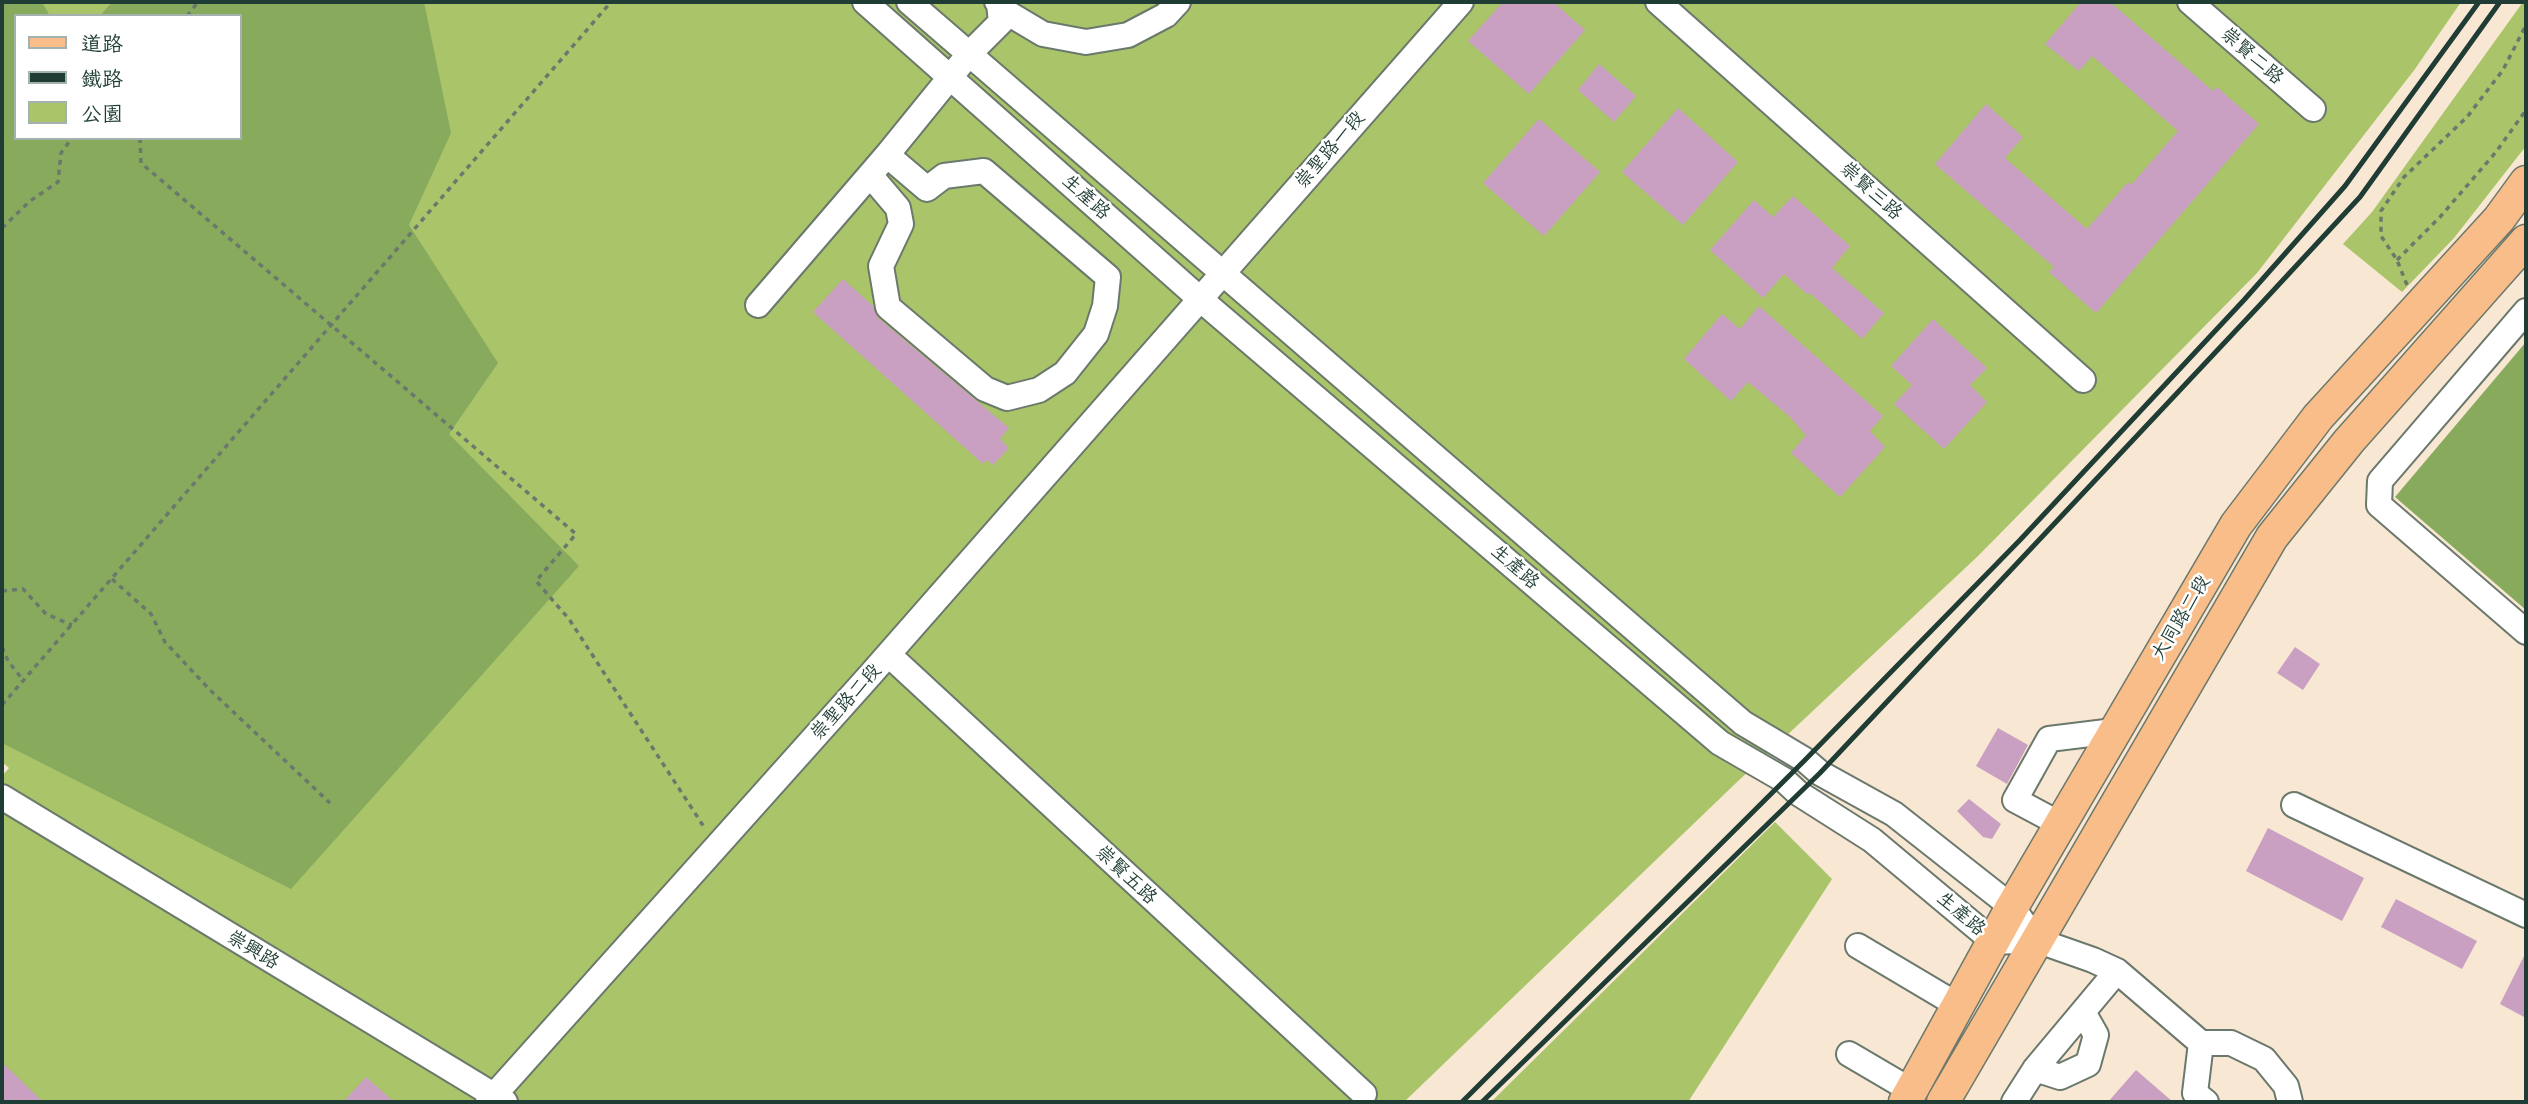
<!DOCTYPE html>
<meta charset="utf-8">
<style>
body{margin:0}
#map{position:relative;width:2528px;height:1104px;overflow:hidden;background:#f8e7d3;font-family:Delius,"LXGW WenKai TC",sans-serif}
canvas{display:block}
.frame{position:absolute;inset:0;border:4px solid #1f3d34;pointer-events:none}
.legend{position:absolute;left:14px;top:14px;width:228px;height:126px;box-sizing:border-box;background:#fff;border:2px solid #a5b1ae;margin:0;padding:9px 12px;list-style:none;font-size:21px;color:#1f3d34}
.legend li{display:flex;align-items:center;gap:14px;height:35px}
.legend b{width:35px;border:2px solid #a5b1ae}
</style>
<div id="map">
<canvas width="2528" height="1104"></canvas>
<div class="frame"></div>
<ul class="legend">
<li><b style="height:9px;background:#f8bd88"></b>道路</li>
<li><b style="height:9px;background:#1f3d34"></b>鐵路</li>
<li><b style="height:19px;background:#aac469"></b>公園</li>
</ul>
</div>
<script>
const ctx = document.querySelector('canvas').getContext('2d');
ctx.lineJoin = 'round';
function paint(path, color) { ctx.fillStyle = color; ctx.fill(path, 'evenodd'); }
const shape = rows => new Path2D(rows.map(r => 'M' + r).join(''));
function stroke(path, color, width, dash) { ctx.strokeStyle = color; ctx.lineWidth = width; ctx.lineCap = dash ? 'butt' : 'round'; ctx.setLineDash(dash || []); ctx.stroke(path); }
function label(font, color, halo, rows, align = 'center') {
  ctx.font = font + ' Delius,"LXGW WenKai TC",sans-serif'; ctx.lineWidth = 5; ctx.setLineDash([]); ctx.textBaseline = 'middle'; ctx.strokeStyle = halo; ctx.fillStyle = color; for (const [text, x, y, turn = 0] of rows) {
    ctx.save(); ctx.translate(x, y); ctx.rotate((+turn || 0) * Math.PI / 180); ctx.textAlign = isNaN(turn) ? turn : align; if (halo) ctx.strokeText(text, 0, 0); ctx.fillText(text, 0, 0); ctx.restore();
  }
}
paint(shape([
 [2,2,2461,2,2415,69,2257,273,1978,556,1736,783,1404,1102,2,1102,2,776,9,768,2,762],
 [16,16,240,16,240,138,16,138],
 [2523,2,2526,2,2526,146,2454,238,2402,292,2343,244,2372,212],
 [1775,822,1832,879,1688,1102,1491,1102]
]), '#aac469');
paint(shape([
 [2,2,42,2,50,16,16,16,16,138,240,138,240,16,100,16,112,2,424,2,451,133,409,225,498,363,449,434,579,566,291,889,2,743],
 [2526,342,2526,610,2395,497]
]), '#87aa5d');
paint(shape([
 [1503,2,1553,2,1585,30,1529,94,1468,41],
 [2081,2,2110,2,2213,91,2217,87,2259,124,2096,313,2049,272,2054,267,1935,164,1986,104,2023,137,2005,158,2087,229,2128,182,2131,185,2178,131,2092,56,2079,71,2045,44],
 [1599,64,1636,96,1614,122,1578,90],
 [1678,108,1738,162,1683,225,1622,172],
 [1539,119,1600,172,1544,236,1483,183],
 [1793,196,1850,246,1832,268,1884,313,1862,339,1810,293,1808,295,1784,274,1763,298,1710,250,1754,200,1773,217],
 [843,279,873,306,878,318,1009,428,1000,439,1009,448,993,465,987,460,983,464,813,312],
 [1759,306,1883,416,1870,431,1885,447,1840,497,1791,453,1806,435,1789,416,1748,382,1731,401,1684,359,1722,314,1740,329],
 [1933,319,1987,368,1970,385,1987,402,1944,449,1894,404,1912,385,1891,366],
 [2295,647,2320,664,2303,690,2277,673],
 [1998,728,2028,745,2007,784,1976,766],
 [1969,799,2001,824,1992,839,1983,837,1957,811],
 [2268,828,2364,878,2342,921,2246,871],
 [2396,899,2477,941,2462,969,2381,927],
 [2526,952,2526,1018,2500,1004],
 [2,1062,43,1102,2,1102],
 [2136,1070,2173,1102,2108,1102],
 [366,1077,394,1102,343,1102]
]), '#c99fc2');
const minor = shape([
 [865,2,1200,299,1720,743,1784,780,1798,793,1872,840,1994,942,2036,940,2093,960,2117,971,2201,1043,2231,1043,2264,1059,2286,1086,2290,1102],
 [909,2,1743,723,1805,760,1820,773,1894,814,2012,907,2036,940],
 [997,2,1006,12,1043,34,1086,42,1128,35,1166,15,1178,2],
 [1658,2,2083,380],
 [2190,2,2313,109],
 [870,175,898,208,901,224,881,266,888,307,985,389,1007,398,1039,390,1065,373,1096,334,1105,306,1108,277,984,171,944,176,927,189,887,155],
 [758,305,887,155,969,54,1001,22,999,4],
 [2526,311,2380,481,2379,505,2526,632],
 [889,655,1364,1094],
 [2,797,505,1102],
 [2294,805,2526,915],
 [2060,824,2015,800,2049,739,2114,731],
 [1858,946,1959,1006],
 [2201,1043,2195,1093,2206,1102],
 [1849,1054,1912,1091],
 [2035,1069,2060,1077,2088,1064,2096,1035,2083,1012],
 [488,1102,871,674,1461,2],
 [2014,1102,2035,1069,2117,971]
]);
const major = shape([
 [1905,1102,2012,907,2236,525,2318,417,2499,219,2526,182],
 [1943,1102,2272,537,2349,441,2526,241]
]);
stroke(minor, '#6b786c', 28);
stroke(major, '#6b786c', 35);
stroke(shape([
 [187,16,198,2],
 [140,138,141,163,576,534,536,581,569,619,704,827],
 [2,228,30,201,58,182,61,153,72,138],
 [2397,260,2440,217,2496,152,2526,110],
 [2407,285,2397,260,2381,236,2381,211,2404,177,2467,117,2503,70,2526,25],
 [112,579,151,614,165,642,210,690,330,803],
 [2,591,23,589,46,614,72,625],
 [2,647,8,661,23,680],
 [2,705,611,2]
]), '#6b786c', 3.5, [5, 5]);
stroke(minor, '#fff', 24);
stroke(major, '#f8bd88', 32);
stroke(shape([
 [1462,1102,1805,760,2020,540,2244,300,2345,186,2479,2],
 [1482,1102,1820,773,2258,307,2360,197,2500,2]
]), '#1f3d34', 5);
label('19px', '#1f3d34', '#fff', [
 ["崇賢二路",2252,56,41],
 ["崇聖路一段",1330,150,-49],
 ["崇賢三路",1871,191,42],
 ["生產路",1086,197,42],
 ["生產路",1515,567,41],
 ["大同路二段",2181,618,-59],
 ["崇聖路二段",846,702,-48],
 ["崇賢五路",1126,875,43],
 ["生產路",1961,914,40],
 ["崇興路",253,950,31]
]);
</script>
